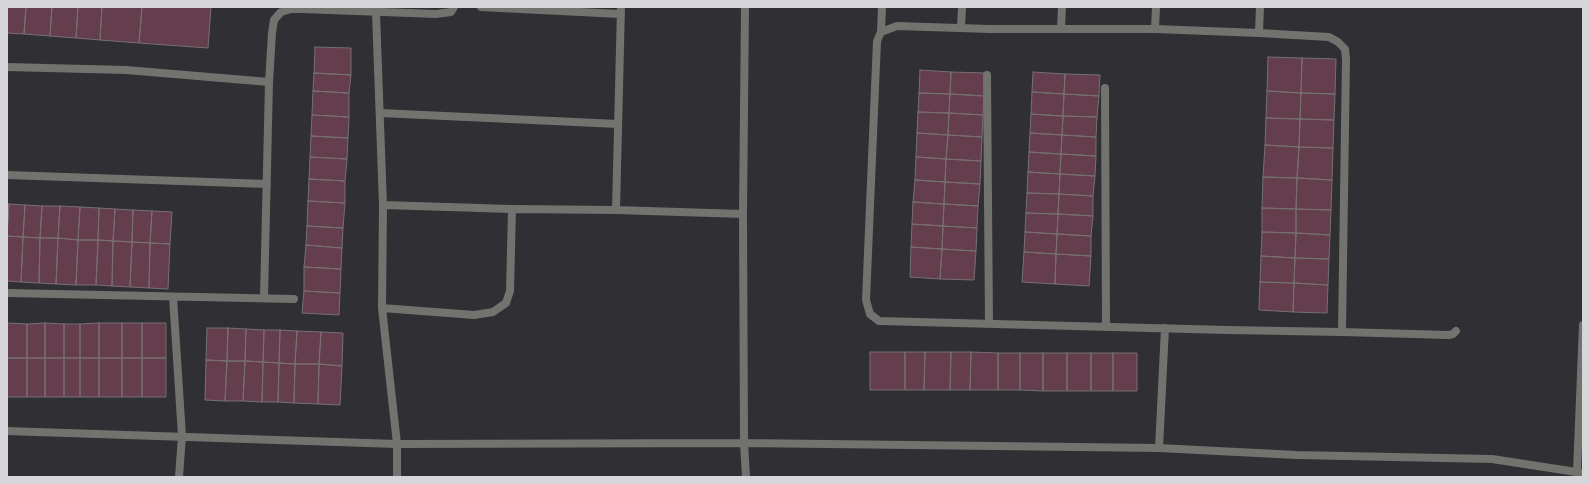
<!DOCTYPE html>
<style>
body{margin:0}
#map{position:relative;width:1590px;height:484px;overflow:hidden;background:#2f2f34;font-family:"Public Sans",sans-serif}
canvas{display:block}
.frame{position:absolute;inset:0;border:8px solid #d6d6da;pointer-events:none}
</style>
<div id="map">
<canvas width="1590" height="484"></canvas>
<div class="frame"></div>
</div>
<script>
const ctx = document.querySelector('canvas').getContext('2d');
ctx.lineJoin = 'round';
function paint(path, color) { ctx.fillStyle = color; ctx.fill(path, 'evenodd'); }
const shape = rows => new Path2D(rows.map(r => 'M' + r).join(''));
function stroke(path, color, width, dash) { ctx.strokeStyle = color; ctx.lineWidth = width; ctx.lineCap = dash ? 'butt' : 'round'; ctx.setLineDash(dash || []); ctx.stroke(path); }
const building = shape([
 [7,7,26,7,24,34,7,33,7,7],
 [26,7,52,7,50,36,24,34,26,7],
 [52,7,78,7,76,38,50,36,52,7],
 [78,7,102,7,100,40,76,38,78,7],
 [102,7,142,7,139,43,100,40,102,7],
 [142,7,211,7,208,48,139,43,142,7],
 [315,47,351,48,351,75,314,73,315,47],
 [1268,57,1302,58,1301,93,1267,91,1268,57],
 [1302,58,1336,59,1335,94,1301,93,1302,58],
 [920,70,951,72,950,94,919,93,920,70],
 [951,72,985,73,984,96,950,94,951,72],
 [1033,72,1065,74,1064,94,1032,92,1033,72],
 [314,73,351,75,349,93,313,91,314,73],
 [1065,74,1100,75,1099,96,1064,94,1065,74],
 [313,91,349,93,349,117,312,115,313,91],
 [1267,91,1301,93,1300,119,1266,118,1267,91],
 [1032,92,1064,94,1063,116,1031,114,1032,92],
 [919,93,950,94,949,113,918,112,919,93],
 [1301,93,1335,94,1334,120,1300,119,1301,93],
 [950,94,984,96,983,115,949,113,950,94],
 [1064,94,1099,96,1097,117,1063,116,1064,94],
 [918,112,949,113,948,135,917,133,918,112],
 [949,113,983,115,982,137,948,135,949,113],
 [1031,114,1063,116,1062,135,1030,133,1031,114],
 [312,115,349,117,348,138,311,136,312,115],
 [1063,116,1097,117,1096,137,1062,135,1063,116],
 [1266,118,1300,119,1299,147,1265,145,1266,118],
 [1300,119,1334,120,1333,148,1299,147,1300,119],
 [917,133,948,135,946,159,916,157,917,133],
 [1030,133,1062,135,1061,154,1029,152,1030,133],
 [948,135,982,137,981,161,946,159,948,135],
 [1062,135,1096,137,1096,156,1061,154,1062,135],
 [311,136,348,138,347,159,310,157,311,136],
 [1265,145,1299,147,1297,178,1263,177,1265,145],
 [1299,147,1333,148,1332,180,1297,178,1299,147],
 [1029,152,1061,154,1060,174,1028,172,1029,152],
 [1061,154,1096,156,1095,176,1060,174,1061,154],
 [310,157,347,159,345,181,309,179,310,157],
 [916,157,946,159,945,182,915,180,916,157],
 [946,159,981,161,980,184,945,182,946,159],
 [1028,172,1060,174,1059,194,1027,193,1028,172],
 [1060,174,1095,176,1093,196,1059,194,1060,174],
 [1263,177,1297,178,1296,209,1262,208,1263,177],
 [1297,178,1332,180,1331,210,1296,209,1297,178],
 [309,179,345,181,345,203,308,201,309,179],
 [915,180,945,182,944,204,913,202,915,180],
 [945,182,980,184,978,206,944,204,945,182],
 [1027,193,1059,194,1058,214,1026,213,1027,193],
 [1059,194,1093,196,1093,216,1058,214,1059,194],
 [308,201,345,203,343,228,307,226,308,201],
 [913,202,944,204,943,226,912,224,913,202],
 [7,204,9,204,7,236,7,204],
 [9,204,25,205,23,237,7,236,9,204],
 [944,204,978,206,977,228,943,226,944,204],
 [25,205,42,206,40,238,23,237,25,205],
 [42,206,60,206,58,238,40,238,42,206],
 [60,206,80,207,78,240,58,238,60,206],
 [80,207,99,208,98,240,78,240,80,207],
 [99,208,115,209,113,241,98,240,99,208],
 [1262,208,1296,209,1296,233,1262,232,1262,208],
 [115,209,133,210,132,242,113,241,115,209],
 [1296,209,1331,210,1330,235,1296,233,1296,209],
 [133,210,152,211,150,243,132,242,133,210],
 [152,211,172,212,170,244,150,243,152,211],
 [1026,213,1058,214,1057,234,1025,232,1026,213],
 [1058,214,1093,216,1091,236,1057,234,1058,214],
 [912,224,943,226,942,249,911,247,912,224],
 [307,226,343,228,342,248,306,245,307,226],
 [943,226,977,228,976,251,942,249,943,226],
 [1025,232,1057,234,1056,254,1024,252,1025,232],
 [1262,232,1296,233,1295,258,1261,256,1262,232],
 [1296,233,1330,235,1329,259,1295,258,1296,233],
 [1057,234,1091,236,1091,256,1056,254,1057,234],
 [7,236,23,237,21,282,7,281,7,236],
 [23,237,40,238,39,283,21,282,23,237],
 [40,238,58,238,56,284,39,283,40,238],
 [58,238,78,240,76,285,56,284,58,238],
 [78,240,98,240,96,285,76,285,78,240],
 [98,240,113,241,112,286,96,285,98,240],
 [113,241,132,242,130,287,112,286,113,241],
 [132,242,150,243,149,288,130,287,132,242],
 [150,243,170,244,168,289,149,288,150,243],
 [306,245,342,248,341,269,304,267,306,245],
 [911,247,942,249,940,279,910,277,911,247],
 [942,249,976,251,974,280,940,279,942,249],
 [1024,252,1056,254,1055,284,1022,282,1024,252],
 [1056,254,1091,256,1089,286,1055,284,1056,254],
 [1261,256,1295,258,1294,283,1260,282,1261,256],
 [1295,258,1329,259,1328,285,1294,283,1295,258],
 [304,267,341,269,340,293,304,291,304,267],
 [1260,282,1294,283,1293,312,1259,310,1260,282],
 [1294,283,1328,285,1327,313,1293,312,1294,283],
 [304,291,340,293,339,315,302,313,304,291],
 [7,323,27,324,27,358,7,358,7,323],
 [45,323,45,358,27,358,27,324,45,323],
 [45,323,64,324,64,358,45,358,45,323],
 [99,323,99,358,80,358,80,324,99,323],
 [99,323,122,323,122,358,99,358,99,323],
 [122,323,142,323,142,358,122,358,122,323],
 [142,323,166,323,166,358,142,358,142,323],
 [64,324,80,324,80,358,64,358,64,324],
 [207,328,228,328,227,361,206,360,207,328],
 [228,328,246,329,245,361,227,361,228,328],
 [246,329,264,330,263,362,245,361,246,329],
 [264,330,280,330,279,363,263,362,264,330],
 [280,330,297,331,295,364,279,363,280,330],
 [297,331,321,332,319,364,295,364,297,331],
 [321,332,343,333,342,366,319,364,321,332],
 [870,352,905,352,905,390,870,390,870,352],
 [905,352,925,352,924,390,905,390,905,352],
 [925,352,951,352,950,390,924,390,925,352],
 [951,352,971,352,970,390,950,390,951,352],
 [971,352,998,353,998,390,970,390,971,352],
 [998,353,1020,353,1020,390,998,390,998,353],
 [1020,353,1043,353,1043,391,1020,390,1020,353],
 [1043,353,1067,353,1067,391,1043,391,1043,353],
 [1067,353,1091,353,1091,391,1067,391,1067,353],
 [1091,353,1113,353,1113,391,1091,391,1091,353],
 [1113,353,1137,353,1137,391,1113,391,1113,353],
 [7,358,27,358,27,397,7,397,7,358],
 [27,358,45,358,45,397,27,397,27,358],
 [45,358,64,358,64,397,45,397,45,358],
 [64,358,80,358,80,397,64,397,64,358],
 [80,358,99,358,99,397,80,397,80,358],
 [99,358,122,358,122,397,99,397,99,358],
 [122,358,142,358,142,397,122,397,122,358],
 [142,358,166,358,166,397,142,397,142,358],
 [206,360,227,361,225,401,205,400,206,360],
 [227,361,245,361,243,401,225,401,227,361],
 [245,361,263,362,262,402,243,401,245,361],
 [263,362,279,363,278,402,262,402,263,362],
 [279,363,295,364,294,403,278,402,279,363],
 [295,364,319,364,318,404,294,403,295,364],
 [319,364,342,366,340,405,318,404,319,364]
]);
paint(building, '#643e4d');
stroke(building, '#777073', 1);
stroke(shape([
 [481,7,620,14],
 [745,7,743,214,744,443,746,477],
 [376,13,383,205,382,308,397,444,397,477],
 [961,27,962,7],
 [1061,28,1062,7],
 [1155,29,1156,7],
 [881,32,882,7],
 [1259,33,1260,7],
 [7,67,126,70,269,82,264,298],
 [987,75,989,324],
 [269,82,272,33,274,20,281,12,291,9,302,9,436,14,451,12,454,7],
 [1105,88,1106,327],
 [380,113,618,124],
 [7,175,267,184],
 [383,205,512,209,616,210,743,214],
 [616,210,621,7],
 [7,293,294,299],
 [173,297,182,436,179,477],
 [382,308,474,315,493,312,506,303,510,291,512,209],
 [1342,332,1346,59,1345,49,1338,42,1329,37,1259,33,1155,29,990,29,897,26,881,32,877,41,866,300,870,314,879,321,1228,330,1342,332,1449,335,1453,334,1456,331],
 [7,431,397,444,744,443,1159,448,1296,455,1492,459,1583,473],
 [1159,448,1165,328],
 [1577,472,1583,325]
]), '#72726f', 8);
</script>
